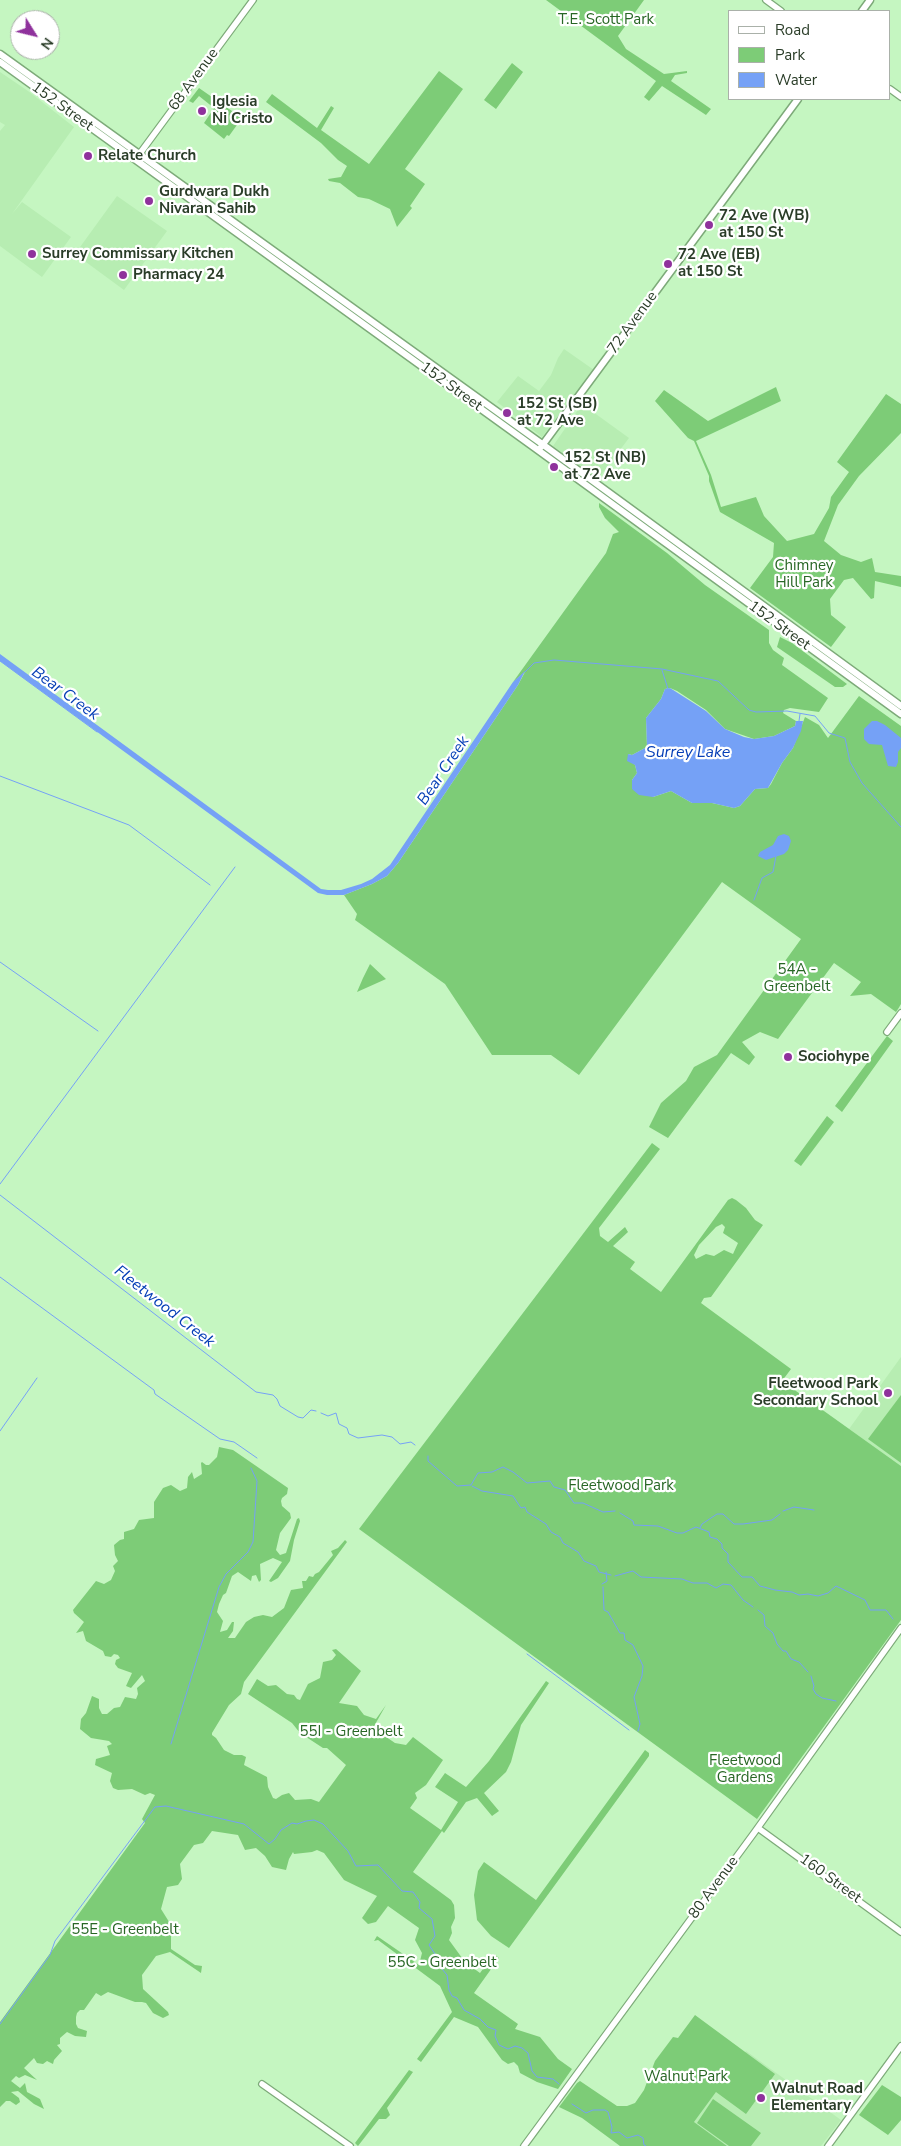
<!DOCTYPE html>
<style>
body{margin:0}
#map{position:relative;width:901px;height:2146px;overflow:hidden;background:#c5f6c1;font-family:"Nunito Sans",sans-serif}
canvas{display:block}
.legend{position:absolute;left:728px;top:10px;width:162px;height:90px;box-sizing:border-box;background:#fff;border:1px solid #aab1a9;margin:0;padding:6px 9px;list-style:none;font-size:15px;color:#2a3d28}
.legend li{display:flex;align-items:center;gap:10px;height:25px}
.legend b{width:25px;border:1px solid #aab1a9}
.north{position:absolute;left:10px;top:10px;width:50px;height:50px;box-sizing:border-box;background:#fff;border:1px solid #aab1a9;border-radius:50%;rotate:126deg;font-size:14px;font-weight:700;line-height:20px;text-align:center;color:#2a3d28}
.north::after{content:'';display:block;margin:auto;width:18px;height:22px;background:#8f329c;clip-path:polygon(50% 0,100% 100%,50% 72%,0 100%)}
</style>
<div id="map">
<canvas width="901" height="2146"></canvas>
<ul class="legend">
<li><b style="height:6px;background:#fff"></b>Road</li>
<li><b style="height:14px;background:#7dcc77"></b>Park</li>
<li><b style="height:14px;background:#75a1f6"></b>Water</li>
</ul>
<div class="north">N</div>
</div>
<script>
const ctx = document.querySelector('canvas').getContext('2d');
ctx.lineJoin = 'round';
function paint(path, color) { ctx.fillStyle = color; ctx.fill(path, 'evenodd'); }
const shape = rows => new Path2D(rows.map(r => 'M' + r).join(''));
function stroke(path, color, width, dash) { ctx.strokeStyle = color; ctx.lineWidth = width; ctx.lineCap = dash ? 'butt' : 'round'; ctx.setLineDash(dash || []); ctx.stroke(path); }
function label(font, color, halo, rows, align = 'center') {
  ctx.font = font + ' "Nunito Sans",sans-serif'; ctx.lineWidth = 4.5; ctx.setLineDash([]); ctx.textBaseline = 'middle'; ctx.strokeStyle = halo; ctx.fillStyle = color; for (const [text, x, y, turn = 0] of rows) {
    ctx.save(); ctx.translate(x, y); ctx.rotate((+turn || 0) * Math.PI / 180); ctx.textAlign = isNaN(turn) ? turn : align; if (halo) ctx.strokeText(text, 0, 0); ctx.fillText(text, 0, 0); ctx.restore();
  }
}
paint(shape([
 [0,72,28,91,74,127,12,214,22,202,71,237,42,277,0,246,0,131,5,125,0,122],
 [117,196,167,231,124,290,75,254],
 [564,349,594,370,542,437,497,402,518,376,539,391,551,375,558,358],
 [582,404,629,438,598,479,553,446],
 [901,1357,901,1466,849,1429],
 [746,2051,841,2120,821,2146,727,2146,694,2122]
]), '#b7edb2');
paint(shape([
 [546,0,644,0,618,36,626,49,664,74,687,71,687,73,675,75,671,81,711,109,706,115,662,86,649,101,644,97,656,81],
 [512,63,523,72,496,109,484,100],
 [439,71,463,89,405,169,425,184,410,206,412,208,397,227,390,209,369,199,358,197,340,183,329,181,328,179,341,177,347,166,338,160,321,143,266,102,272,94,317,128,331,106,334,108,321,130,369,164],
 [199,88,242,118,229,136,227,135,224,139,204,123,214,108,199,96,193,103,189,101],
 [776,387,781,401,696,441,711,475,721,507,756,497,764,516,787,541,814,534,829,508,831,497,849,472,837,462,886,394,901,404,901,433,859,476,838,505,824,541,841,555,861,562,872,558,875,572,901,576,901,587,875,581,874,598,871,599,853,578,844,580,830,599,831,615,846,627,831,647,750,588,773,557,774,543,720,512,709,481,709,476,694,441,688,438,655,401,664,390,708,421],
 [599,503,667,553,705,585,769,630,769,643,773,650,784,658,782,665,828,698,819,712,790,708,784,710,783,713,796,721,795,726,774,736,754,739,725,729,706,710,677,691,670,688,665,689,661,699,646,718,647,747,632,755,628,754,635,765,637,773,632,780,653,797,671,791,692,803,712,803,734,808,740,806,755,789,768,788,771,784,782,763,793,748,805,717,819,725,828,738,859,696,901,726,901,1004,898,1009,896,1012,871,994,850,996,861,982,834,963,778,1039,760,1032,742,1042,755,1057,749,1065,731,1053,668,1138,649,1127,661,1103,686,1081,694,1067,717,1055,801,939,722,882,579,1075,551,1055,492,1055,445,984,355,920,357,914,344,895,372,884,387,876,398,863,518,685,525,672,513,682,606,553,613,534,619,532,605,518,599,507],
 [780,637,792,643,847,684,843,687,835,687,777,647],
 [370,964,386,979,357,992,363,978],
 [887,1036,893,1041,842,1112,835,1106],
 [827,1116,834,1122,801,1166,794,1161],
 [652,1143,660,1149,599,1228,600,1236,608,1242,625,1227,628,1232,613,1246,635,1262,630,1269,661,1292,728,1200,732,1198,736,1200,746,1208,755,1220,763,1225,711,1297,704,1298,701,1303,791,1369,782,1381,901,1466,901,1620,757,1819,359,1529],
 [722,1224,725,1227,723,1233,738,1243,733,1254,724,1250,714,1256,706,1254,696,1259,694,1255,699,1245,716,1227],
 [901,1395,901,1463,868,1439],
 [219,1447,233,1450,288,1488,287,1494,282,1498,281,1501,282,1506,290,1513,291,1518,280,1533,276,1550,280,1555,286,1553,297,1519,299,1518,300,1521,294,1540,290,1561,278,1578,271,1582,269,1581,282,1562,273,1558,260,1564,261,1580,259,1582,256,1575,252,1576,251,1581,238,1572,232,1576,226,1593,223,1595,219,1604,217,1612,223,1621,220,1632,227,1630,232,1622,234,1622,233,1631,228,1638,235,1638,246,1622,254,1617,263,1615,272,1617,284,1608,291,1590,303,1588,302,1581,306,1581,309,1576,313,1577,315,1574,319,1572,333,1555,331,1551,338,1548,345,1540,347,1542,244,1682,241,1694,229,1705,212,1733,212,1735,216,1738,224,1750,234,1755,242,1755,246,1757,244,1765,267,1777,268,1787,273,1798,276,1799,282,1795,289,1793,295,1800,311,1799,319,1802,346,1765,327,1748,323,1748,300,1733,292,1723,248,1694,257,1679,268,1686,276,1685,287,1694,294,1695,297,1699,300,1700,308,1684,320,1678,323,1662,332,1660,336,1655,332,1650,336,1649,361,1671,339,1703,357,1706,364,1715,376,1719,386,1705,373,1728,395,1743,406,1745,413,1737,443,1760,426,1785,415,1793,417,1798,410,1808,441,1830,458,1802,435,1787,445,1773,466,1787,489,1761,546,1681,549,1683,521,1725,511,1762,506,1772,484,1793,499,1811,492,1816,477,1798,466,1802,444,1833,442,1831,413,1872,451,1900,454,1905,455,1918,451,1927,452,1933,449,1940,465,1962,480,1973,494,1954,499,1958,474,1993,518,2024,515,2029,540,2037,558,2059,572,2069,558,2089,537,2082,520,2073,518,2066,514,2062,508,2064,502,2060,478,2027,454,2017,421,2062,417,2059,452,2012,440,1986,378,1940,374,1941,377,1936,419,1965,422,1953,415,1940,419,1928,388,1906,376,1922,368,1924,362,1918,377,1896,344,1880,324,1853,317,1850,312,1852,294,1854,293,1852,289,1859,286,1870,272,1867,265,1856,256,1848,245,1850,238,1835,212,1831,203,1843,194,1845,180,1864,182,1879,178,1885,167,1887,161,1909,171,1925,171,1949,195,1965,202,1966,201,1973,170,1952,156,1956,142,1975,143,1989,168,2012,169,2015,163,2018,153,2013,146,2003,142,2002,135,2002,108,1992,101,1996,96,1993,84,2010,80,2010,77,2013,76,2017,76,2024,78,2028,87,2031,86,2037,75,2036,67,2032,60,2038,60,2044,57,2045,62,2051,54,2060,53,2064,47,2061,43,2064,37,2063,34,2058,24,2068,37,2080,25,2075,19,2078,16,2076,11,2081,20,2088,25,2083,27,2092,40,2099,44,2109,34,2104,18,2091,11,2092,19,2098,20,2102,16,2105,10,2101,6,2101,0,2107,0,2022,145,1823,142,1819,155,1795,150,1793,145,1795,132,1789,118,1790,113,1788,110,1781,112,1773,95,1765,96,1759,110,1755,107,1746,112,1744,109,1741,91,1738,80,1729,81,1719,86,1713,92,1696,99,1699,99,1708,102,1714,107,1714,114,1708,120,1707,125,1697,136,1699,138,1694,137,1688,145,1681,142,1675,131,1688,126,1686,132,1673,118,1668,115,1664,116,1660,120,1658,118,1655,114,1654,111,1657,105,1656,103,1651,86,1641,83,1631,76,1633,84,1622,74,1613,73,1610,96,1581,104,1584,111,1580,115,1571,113,1566,118,1561,115,1555,114,1545,120,1540,124,1539,124,1532,134,1529,139,1520,154,1518,154,1502,163,1488,171,1485,180,1491,187,1488,188,1477,192,1472,194,1479,202,1474,201,1463,202,1462,206,1465,209,1465,217,1457],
 [645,1750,649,1753,649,1756,509,1948,491,1936,477,1920,474,1895,478,1871,484,1862,536,1900],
 [695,2015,775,2074,746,2114,716,2092,694,2122,727,2146,620,2146,582,2118,559,2107,577,2083,580,2081,617,2106,627,2106,635,2103,644,2090,655,2061,673,2037,678,2038],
 [409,2070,413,2072,387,2108,390,2115,386,2119,379,2119,358,2146,355,2143],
 [882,2085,901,2097,901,2120,888,2135,859,2115],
 [713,2099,761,2133,751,2146,729,2146,697,2123]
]), '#7dcc77');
paint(shape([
 [0,654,321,889,328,890,341,890,361,884,372,879,390,865,513,682,525,671,518,685,398,863,387,876,372,884,344,895,327,895,318,893,0,661],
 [670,688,706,711,725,729,744,737,754,739,774,736,795,726,796,721,803,721,801,731,793,748,782,763,768,788,755,789,740,806,734,808,712,803,692,803,671,791,653,797,639,795,632,789,632,780,637,773,635,765,627,761,628,754,632,755,647,747,646,718,661,699,665,689],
 [872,721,877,721,885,725,901,738,901,748,898,752,898,762,896,767,888,766,882,745,869,744,864,739,864,729],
 [784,834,789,836,791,841,788,850,784,854,766,860,758,856,760,852,773,845,778,836]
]), '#75a1f6');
stroke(shape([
 [0,661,97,732],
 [662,670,668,689],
 [525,672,534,663,554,660,662,669,718,681,749,710,756,712,787,711,815,716,829,733,845,738,850,762,862,783,901,827],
 [799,721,800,714],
 [0,776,129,825,210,885],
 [754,900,762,878,773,872,776,856],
 [0,962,98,1031],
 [0,1184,235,867],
 [0,1195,256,1392,273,1395,277,1399,280,1406,298,1417,303,1418,311,1410,316,1411],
 [0,1277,154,1390,155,1394,220,1439,234,1442,257,1458],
 [321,1413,328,1416,336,1413,339,1424,347,1428,349,1434,358,1438,382,1435,392,1437,400,1444,411,1442,415,1445],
 [0,1431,37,1378],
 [428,1456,428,1461,457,1486,471,1485,478,1473,492,1472,503,1467,513,1472,527,1483,550,1481,554,1487,565,1490,574,1503,583,1503,603,1512,615,1511],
 [472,1486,482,1491,513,1496,521,1508,525,1507,527,1512,546,1524,551,1532,560,1537,563,1543,578,1552,584,1561,596,1566,599,1572,611,1575],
 [783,1511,794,1507,814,1510],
 [620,1513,633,1521,634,1525,658,1526,677,1533,683,1533,696,1527,709,1532,710,1537,717,1539,722,1544,722,1548,728,1554,728,1562,742,1577,752,1577,760,1586,775,1590,792,1592,799,1595,808,1594,818,1596,828,1593,836,1586,865,1600,870,1610,886,1610,893,1619],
 [700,1528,702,1524,717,1514,723,1514,734,1524,743,1524,772,1520,780,1514],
 [615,1576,633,1571,641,1577,682,1579,693,1583,707,1583,716,1588,723,1584,731,1585,743,1600,753,1607],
 [602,1584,607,1581,606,1572],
 [603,1587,604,1610,608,1612,620,1633,624,1633,625,1640,633,1645,643,1666,642,1676,634,1697,640,1724,638,1731],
 [758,1610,764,1615,765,1626,773,1633,777,1644,783,1651,786,1651,791,1659,799,1662,808,1672],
 [527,1654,629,1730],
 [811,1676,814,1686,813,1689,816,1694,822,1698,836,1701],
 [171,1744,219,1587,226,1574,248,1552,253,1542,257,1481,251,1468],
 [0,2024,50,1955,55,1941,155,1807,166,1806,244,1824,269,1844,275,1839,281,1830,292,1823,297,1824,306,1821,314,1820,323,1824,348,1851,356,1866,378,1865,402,1891,413,1892,420,1902,419,1908,432,1919,435,1936,429,1945,439,1960,442,1969,447,1975,449,1990,452,1996,457,1998,464,2010,480,2019,488,2027,496,2030,495,2036,499,2045,508,2049,515,2046,522,2048,528,2053,532,2071,537,2077,553,2079,559,2084],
 [572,2104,586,2113,593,2110,605,2110,608,2112,612,2127,611,2133,619,2132,627,2138,638,2135,643,2138,644,2145,646,2146]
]), '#75a1f6', 1);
const tertiary = shape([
 [766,0,781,11],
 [890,89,901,97],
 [138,156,253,0],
 [887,1032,901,1013],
 [758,1828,901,1932],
 [262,2084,350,2146],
 [524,2146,754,1833,901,1628],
 [828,2146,901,2046]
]);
const secondary = shape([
 [862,11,870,0],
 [0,54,549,449,901,706],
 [0,62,531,445,901,714],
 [541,447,798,99]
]);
stroke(tertiary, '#7daa79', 8);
stroke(secondary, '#7daa79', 9);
stroke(tertiary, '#fff', 5.5);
stroke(secondary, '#fff', 6);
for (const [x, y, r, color] of [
 [202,111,5,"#8f329c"],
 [88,156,5,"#8f329c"],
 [149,201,5,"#8f329c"],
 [709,225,5,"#8f329c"],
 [32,254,5,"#8f329c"],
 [668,264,5,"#8f329c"],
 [123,275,5,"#8f329c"],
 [507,413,5,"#8f329c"],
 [554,467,5,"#8f329c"],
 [788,1057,5,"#8f329c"],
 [888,1393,5,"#8f329c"],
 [761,2098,5,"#8f329c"]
]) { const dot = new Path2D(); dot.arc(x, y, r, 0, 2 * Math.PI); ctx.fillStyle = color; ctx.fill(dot); stroke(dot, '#fff', 2); }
label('15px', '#286725', '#fff', [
 ["T.E. Scott Park",606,20],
 ["Chimney",804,566],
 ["Hill Park",804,583],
 ["54A -",797,970],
 ["Greenbelt",797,987],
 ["Fleetwood Park",621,1486],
 ["55I - Greenbelt",351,1732],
 ["Fleetwood",745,1761],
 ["Gardens",745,1778],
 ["55E - Greenbelt",125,1930],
 ["55C - Greenbelt",442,1963],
 ["Walnut Park",686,2077]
]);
label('15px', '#2a3d28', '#fff', [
 ["68 Avenue",194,80,-54],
 ["152 Street",62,107,36],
 ["72 Avenue",633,323,-54],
 ["152 Street",451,387,36],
 ["152 Street",779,626,36],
 ["160 Street",830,1879,36],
 ["80 Avenue",714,1888,-54]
]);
label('bold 15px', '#2a3d28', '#fff', [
 ["Iglesia",212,102],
 ["Ni Cristo",212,119],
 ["Relate Church",98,156],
 ["Gurdwara Dukh",159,192],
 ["Nivaran Sahib",159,209],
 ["72 Ave (WB)",719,216],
 ["at 150 St",719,233],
 ["Surrey Commissary Kitchen",42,254],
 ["72 Ave (EB)",678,255],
 ["at 150 St",678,272],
 ["Pharmacy 24",133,275],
 ["152 St (SB)",517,404],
 ["at 72 Ave",517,421],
 ["152 St (NB)",564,458],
 ["at 72 Ave",564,475],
 ["Sociohype",798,1057],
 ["Fleetwood Park",878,1384,"right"],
 ["Secondary School",878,1401,"right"],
 ["Walnut Road",771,2089],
 ["Elementary",771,2106]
], 'left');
label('italic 16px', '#053eb6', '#fff', [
 ["Bear Creek",65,694,36],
 ["Surrey Lake",688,753],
 ["Bear Creek",444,771,-56],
 ["Fleetwood Creek",164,1307,38]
]);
</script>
